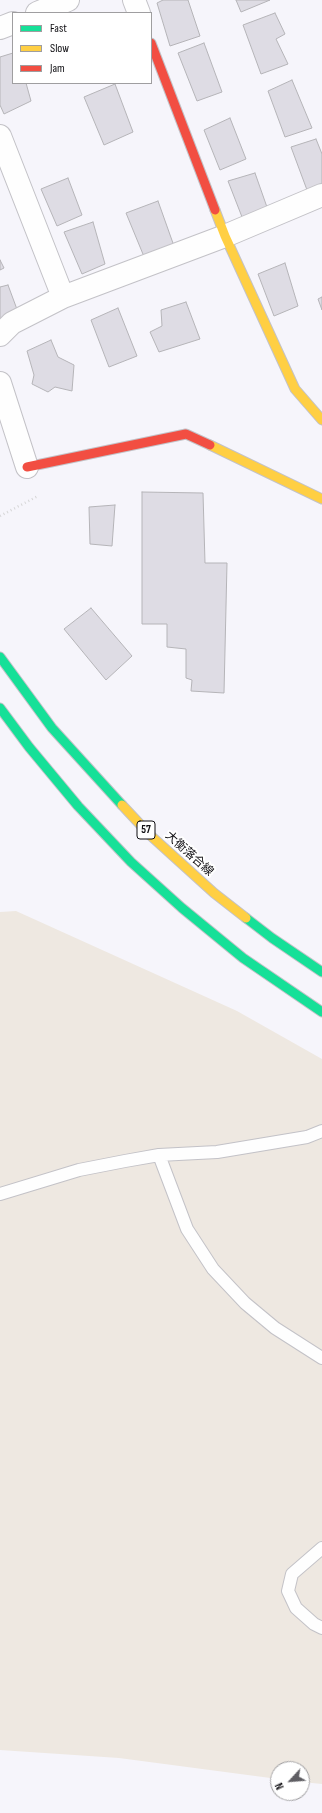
<!DOCTYPE html>
<meta charset="utf-8">
<style>
body{margin:0}
#map{position:relative;width:322px;height:1813px;overflow:hidden;background:#f6f5fb;font-family:"Sofia Sans Condensed",sans-serif}
canvas{display:block}
.legend{position:absolute;left:12px;top:12px;width:140px;height:72px;box-sizing:border-box;background:#fff;border:1px solid #9f9ea0;margin:0;padding:5px 7px;list-style:none;font-size:12px;color:#0e0d11}
.legend li{display:flex;align-items:center;gap:8px;height:20px}
.legend b{width:20px;border:1px solid #9f9ea0}
.north{position:absolute;left:270px;top:1761px;width:40px;height:40px;box-sizing:border-box;background:#fff;border:1px solid #9f9ea0;border-radius:50%;rotate:244deg;font-size:11px;font-weight:700;line-height:16px;text-align:center;color:#0e0d11}
.north::after{content:'';display:block;margin:auto;width:14px;height:18px;background:#5f5e63;clip-path:polygon(50% 0,100% 100%,50% 72%,0 100%)}
</style>
<div id="map">
<canvas width="322" height="1813"></canvas>
<ul class="legend">
<li><b style="height:5px;background:#16e098"></b>Fast</li>
<li><b style="height:5px;background:#ffcf43"></b>Slow</li>
<li><b style="height:5px;background:#f24e42"></b>Jam</li>
</ul>
<div class="north">N</div>
</div>
<script>
const ctx = document.querySelector('canvas').getContext('2d');
ctx.lineJoin = 'round';
function paint(path, color) { ctx.fillStyle = color; ctx.fill(path, 'evenodd'); }
const shape = rows => new Path2D(rows.map(r => 'M' + r).join(''));
function stroke(path, color, width, dash) { ctx.strokeStyle = color; ctx.lineWidth = width; ctx.lineCap = dash ? 'butt' : 'round'; ctx.setLineDash(dash || []); ctx.stroke(path); }
function label(font, color, halo, rows, align = 'center') {
  ctx.font = font + ' "Sofia Sans Condensed","Noto Sans JP",sans-serif'; ctx.lineWidth = 4; ctx.setLineDash([]); ctx.textBaseline = 'middle'; ctx.strokeStyle = halo; ctx.fillStyle = color; for (const [text, x, y, turn = 0] of rows) {
    ctx.save(); ctx.translate(x, y); ctx.rotate((+turn || 0) * Math.PI / 180); ctx.textAlign = isNaN(turn) ? turn : align; if (halo) ctx.strokeText(text, 0, 0); ctx.fillText(text, 0, 0); ctx.restore();
  }
}
paint(shape([
 [16,911,237,1011,322,1059,322,1784,302,1782,302,1769,278,1769,278,1779,119,1758,0,1750,0,912]
]), '#eee8e1');
const building = shape([
 [163,0,188,0,200,36,170,46,157,3,163,0],
 [236,0,270,0,241,12,236,0],
 [275,13,285,34,276,39,288,64,261,74,243,25,275,13],
 [204,43,222,92,197,101,178,53,204,43],
 [13,53,13,83,26,83,31,101,4,114,0,105,0,57,13,53],
 [292,80,312,128,285,137,268,91,292,80],
 [115,84,133,132,104,145,84,97,115,84],
 [230,118,246,159,220,170,204,130,230,118],
 [316,139,322,154,322,185,307,190,291,147,316,139],
 [255,173,268,210,242,217,228,181,255,173],
 [68,178,82,215,57,226,41,189,68,178],
 [158,201,174,246,145,259,126,213,158,201],
 [93,222,105,264,82,274,64,232,93,222],
 [0,260,4,268,0,270,0,260],
 [285,263,298,306,274,316,258,274,285,263],
 [8,285,18,312,0,319,0,287,8,285],
 [322,297,322,310,318,299,322,297],
 [186,302,200,339,159,352,150,332,162,326,161,310,186,302],
 [118,308,137,356,109,367,91,320,118,308],
 [51,340,58,357,74,365,72,391,55,387,48,392,32,384,34,375,27,351,51,340],
 [142,492,203,493,205,563,227,563,224,693,191,691,192,680,186,678,186,649,167,647,167,624,142,624,142,492],
 [115,505,112,546,90,544,89,507,115,505],
 [91,608,132,656,106,680,64,629,91,608]
]);
paint(building, '#dedce4');
stroke(building, '#b5b4b8', 1);
const lane = shape([
 [159,1155,187,1229,213,1269,245,1303,275,1328,322,1358],
 [0,1194,79,1170,125,1161,159,1155,217,1152,307,1137,322,1131],
 [322,1548,292,1574,288,1591,296,1608,314,1624,322,1628]
]);
const street = shape([
 [134,0,139,13],
 [37,13,68,0],
 [0,28,13,23],
 [0,136,63,297],
 [0,335,12,323,63,297,225,236,322,195],
 [0,383,27,467]
]);
const fast = shape([
 [0,657,52,728,122,805],
 [0,708,29,747,78,806,131,862,182,908,243,958,322,1012],
 [246,918,272,938,322,972]
]);
const slow = shape([
 [215,210,225,236,295,389,322,420],
 [210,445,322,499],
 [122,805,150,835,214,893,246,918]
]);
const jam = shape([
 [151,43,215,210],
 [27,467,186,434,210,445]
]);
stroke(lane, '#c3c2c7', 14);
stroke(street, '#c3c2c7', 24);
stroke(fast, '#c3c2c7', 11);
stroke(slow, '#c3c2c7', 11);
stroke(jam, '#c3c2c7', 11);
stroke(shape([
 [0,516,38,496]
]), '#d6d6d7', 2.5, [1, 3]);
stroke(lane, '#fefefe', 12);
stroke(street, '#fefefe', 22);
stroke(fast, '#16e098', 9);
stroke(slow, '#ffcf43', 9);
stroke(jam, '#f24e42', 9);
for (const [x, y, w] of [
 [146,830,18]
]) { const box = new Path2D(); box.roundRect(x - w / 2, y - 9, w, 18, 3); ctx.fillStyle = '#fff'; ctx.fill(box); stroke(box, '#0e0d11', 1); }
label('bold 11px', '#0e0d11', null, [
 ["57",146,830]
]);
label('12px', '#0e0d11', '#fff', [
 ["大衡落合線",189,854,42]
]);
</script>
